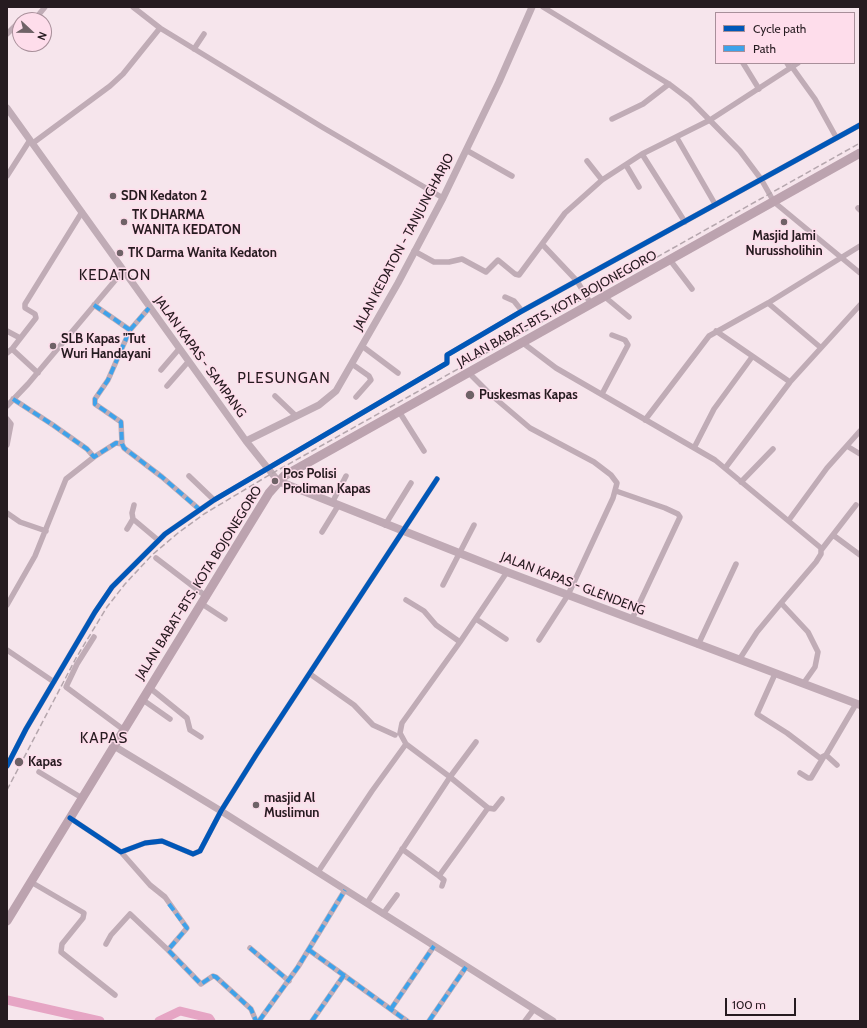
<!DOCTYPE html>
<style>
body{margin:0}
#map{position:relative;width:867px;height:1028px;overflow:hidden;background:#f6e5ec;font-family:Cabin,sans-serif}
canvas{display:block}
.frame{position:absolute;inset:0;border:8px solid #261b20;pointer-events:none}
.legend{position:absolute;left:715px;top:12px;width:140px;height:52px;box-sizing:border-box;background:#feddeb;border:1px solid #a88f9a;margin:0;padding:5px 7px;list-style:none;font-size:12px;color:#261b20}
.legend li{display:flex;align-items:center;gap:8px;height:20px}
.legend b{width:20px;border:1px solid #a88f9a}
.north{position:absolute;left:12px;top:12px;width:40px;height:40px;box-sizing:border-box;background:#feddeb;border:1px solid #a88f9a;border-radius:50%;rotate:112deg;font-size:11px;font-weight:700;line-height:16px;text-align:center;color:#261b20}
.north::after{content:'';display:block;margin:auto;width:14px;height:18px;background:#6f6267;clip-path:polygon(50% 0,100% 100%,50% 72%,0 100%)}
.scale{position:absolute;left:725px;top:998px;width:71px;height:18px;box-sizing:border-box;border:2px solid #261b20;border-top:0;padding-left:5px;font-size:12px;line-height:14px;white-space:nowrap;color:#261b20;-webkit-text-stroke:3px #feddeb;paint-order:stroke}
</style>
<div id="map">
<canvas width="867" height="1028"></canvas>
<div class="frame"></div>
<ul class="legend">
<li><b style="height:5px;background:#0057b8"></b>Cycle path</li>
<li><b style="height:5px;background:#3ea2ea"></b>Path</li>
</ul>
<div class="north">N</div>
<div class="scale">100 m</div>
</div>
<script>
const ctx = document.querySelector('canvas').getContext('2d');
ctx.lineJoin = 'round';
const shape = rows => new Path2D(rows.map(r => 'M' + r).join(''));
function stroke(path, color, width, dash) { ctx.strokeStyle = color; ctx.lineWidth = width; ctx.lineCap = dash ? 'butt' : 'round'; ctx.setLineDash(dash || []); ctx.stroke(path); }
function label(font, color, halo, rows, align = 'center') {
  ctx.font = font + ' Cabin,sans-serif'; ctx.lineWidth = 3; ctx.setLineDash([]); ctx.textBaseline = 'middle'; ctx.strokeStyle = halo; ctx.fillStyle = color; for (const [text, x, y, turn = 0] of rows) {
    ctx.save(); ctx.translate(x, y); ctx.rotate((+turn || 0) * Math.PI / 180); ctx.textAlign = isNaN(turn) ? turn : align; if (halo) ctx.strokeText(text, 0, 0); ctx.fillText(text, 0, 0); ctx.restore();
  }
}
stroke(shape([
 [7,1000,100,1021],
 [159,1021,180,1011,209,1018,211,1021]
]), '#e6a5c4', 9);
stroke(shape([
 [133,7,160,28],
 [543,7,669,84,690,100,740,151,761,179,774,202,860,273],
 [32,20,36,18,45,7],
 [7,34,20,21],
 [194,49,204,34],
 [743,63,759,89],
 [787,63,790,68],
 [792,67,815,99,836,137],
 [612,119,643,104,669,84],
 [677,138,715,204],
 [33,143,110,86,123,74,160,28,322,127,443,198],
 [466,150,512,176],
 [642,154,685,222],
 [587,161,602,180],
 [626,165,639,187],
 [7,176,30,140],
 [858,208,860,210],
 [542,244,577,281,591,304],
 [414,251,434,262,449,262,462,259,486,272,498,260,515,274,519,275,565,213,602,180,642,154,710,120,798,63],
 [670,260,692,289],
 [505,297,514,301,522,311],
 [605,297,629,317],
 [768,303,820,347],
 [94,305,130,330,108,380,95,399,95,404,121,422,122,444,124,448,162,477,199,509],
 [130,330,149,308],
 [7,331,20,338],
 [716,331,790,382],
 [523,343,556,368,715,460,821,548,821,554,816,562,781,603,808,632,818,652,815,667,803,684],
 [362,346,398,373],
 [7,353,12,349],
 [352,364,369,376,371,380,356,397],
 [161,370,179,349],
 [38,373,12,349,36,318,35,314,25,308,25,304,82,212],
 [469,373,490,394,530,428,594,462,611,475,617,483,613,498,568,595,539,640],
 [167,386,188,362],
 [602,394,628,345,625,340,612,335],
 [275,396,296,416],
 [13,399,53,425,87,449,94,457],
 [7,406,28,384,123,271],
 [400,413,424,451],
 [7,419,11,424,7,445],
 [645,420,709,336,768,303,860,246],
 [695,446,714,409,752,357],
 [847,446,860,454],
 [726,467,790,382,860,305],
 [189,476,214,500],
 [741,482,773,449],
 [616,491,665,508,678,514,680,517,632,619],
 [332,503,346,476],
 [134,505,132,513,133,519,158,540],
 [7,513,20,522,46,531],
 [789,520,827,468,860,431],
 [385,525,411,483],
 [127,529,133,519],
 [322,532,338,506],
 [833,535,860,555],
 [822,549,856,505],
 [156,558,207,597],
 [443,585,474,525],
 [406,600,424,611,436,625,460,642],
 [202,604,225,619],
 [7,605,35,556,66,479,94,457,116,443,122,444],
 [476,619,506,639],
 [94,637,77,664,66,687,124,730],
 [698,645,736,564],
 [7,650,54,682],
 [739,660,757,632,781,603],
 [310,674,354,705,373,725,395,735],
 [775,674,757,714,787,733,820,758,826,755,856,704],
 [150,688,187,718,190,730,201,737],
 [143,700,170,719],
 [826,755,837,765],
 [7,766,26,729,95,612,112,587,165,534,214,500,447,363,447,355,522,311,860,125],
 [39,772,82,798],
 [800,773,808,778,811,778,823,758],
 [488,808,494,809,502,799],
 [70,818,121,852,145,843,162,841,193,854,200,851,221,811,256,755,437,479],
 [402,849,439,876,488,808,450,777,476,742],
 [121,852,150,885,165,897,187,928,168,950,201,984,213,976,216,977,251,1009,256,1021],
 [318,872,372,791,406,744,400,733,402,723,460,642,507,572],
 [439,876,444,880,442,886],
 [31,882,84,913,83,918,62,944,61,952,115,995],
 [367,903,450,777,406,744],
 [383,914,397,895],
 [106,944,111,935,130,914,168,950],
 [250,948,289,981],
 [309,950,407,1021],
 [391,1009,434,946],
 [259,1021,298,967,345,890],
 [312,1021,344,975],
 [429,1021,466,967],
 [525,1021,534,1009]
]), '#c0acb6', 5.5);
stroke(shape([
 [7,108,246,441,278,481],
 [246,441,319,405,336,391,398,283,443,198,499,82,532,7],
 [114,746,221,811,553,1021]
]), '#c0acb6', 7);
stroke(shape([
 [278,481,507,572,860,705]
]), '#c0aab5', 8);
stroke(shape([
 [7,921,269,493,284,476,860,153]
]), '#bca3af', 9);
stroke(shape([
 [7,790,76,658,107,607,125,584,152,555,178,533,204,514,271,474,860,143]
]), '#b5a6ad', 1.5, [6, 3]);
stroke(shape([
 [94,305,130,330,108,380,95,399,95,404,121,422,122,444,124,448,162,477,199,509],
 [130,330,149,308],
 [13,399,53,425,87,449,94,457,116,443,122,444],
 [169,904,187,928,168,950,201,984,213,976,216,977,251,1009,256,1021],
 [250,948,289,981],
 [309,950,407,1021],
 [391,1009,434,946],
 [259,1021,298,967,345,890],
 [312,1021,344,975],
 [429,1021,466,967]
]), '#3ea2ea', 4, [8, 4]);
stroke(shape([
 [7,766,26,729,95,612,112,587,165,534,214,500,447,363,447,355,522,311,860,125],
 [70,818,121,852,145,843,162,841,193,854,200,851,221,811,256,755,437,479]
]), '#0057b8', 5);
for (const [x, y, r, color] of [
 [113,196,4,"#6f6267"],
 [124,222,4,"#6f6267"],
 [784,222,4,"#6f6267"],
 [120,253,4,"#6f6267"],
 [53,346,4,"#6f6267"],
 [470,395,5,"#6f6267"],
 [275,481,4,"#6f6267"],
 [19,762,5,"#6f6267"],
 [256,805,4,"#6f6267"]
]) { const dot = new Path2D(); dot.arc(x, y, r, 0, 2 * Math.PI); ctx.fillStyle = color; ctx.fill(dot); stroke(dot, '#feddeb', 1.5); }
label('bold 13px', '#261b20', '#feddeb', [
 ["SDN Kedaton 2",121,196],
 ["TK DHARMA",132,215],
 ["WANITA KEDATON",132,230],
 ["Masjid Jami",784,236,"center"],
 ["Nurussholihin",784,251,"center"],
 ["TK Darma Wanita Kedaton",128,253],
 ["SLB Kapas \"Tut",61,339],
 ["Wuri Handayani",61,354],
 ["Puskesmas Kapas",479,395],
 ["Pos Polisi",283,474],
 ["Proliman Kapas",283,489],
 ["Kapas",28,762],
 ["masjid Al",264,798],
 ["Muslimun",264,813]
], 'left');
label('13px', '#261b20', '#feddeb', [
 ["JALAN KEDATON - TANJUNGHARJO",404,242,-62],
 ["JALAN BABAT-BTS. KOTA BOJONEGORO",557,309,-29],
 ["JALAN KAPAS - SAMPANG",200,357,54],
 ["JALAN BABAT-BTS. KOTA BOJONEGORO",199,583,-58],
 ["JALAN KAPAS - GLENDENG",573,584,21]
]);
ctx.letterSpacing = '1px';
label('15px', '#261b20', '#feddeb', [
 ["KEDATON",115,276],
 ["PLESUNGAN",284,379],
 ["KAPAS",104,739]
]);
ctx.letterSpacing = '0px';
</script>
